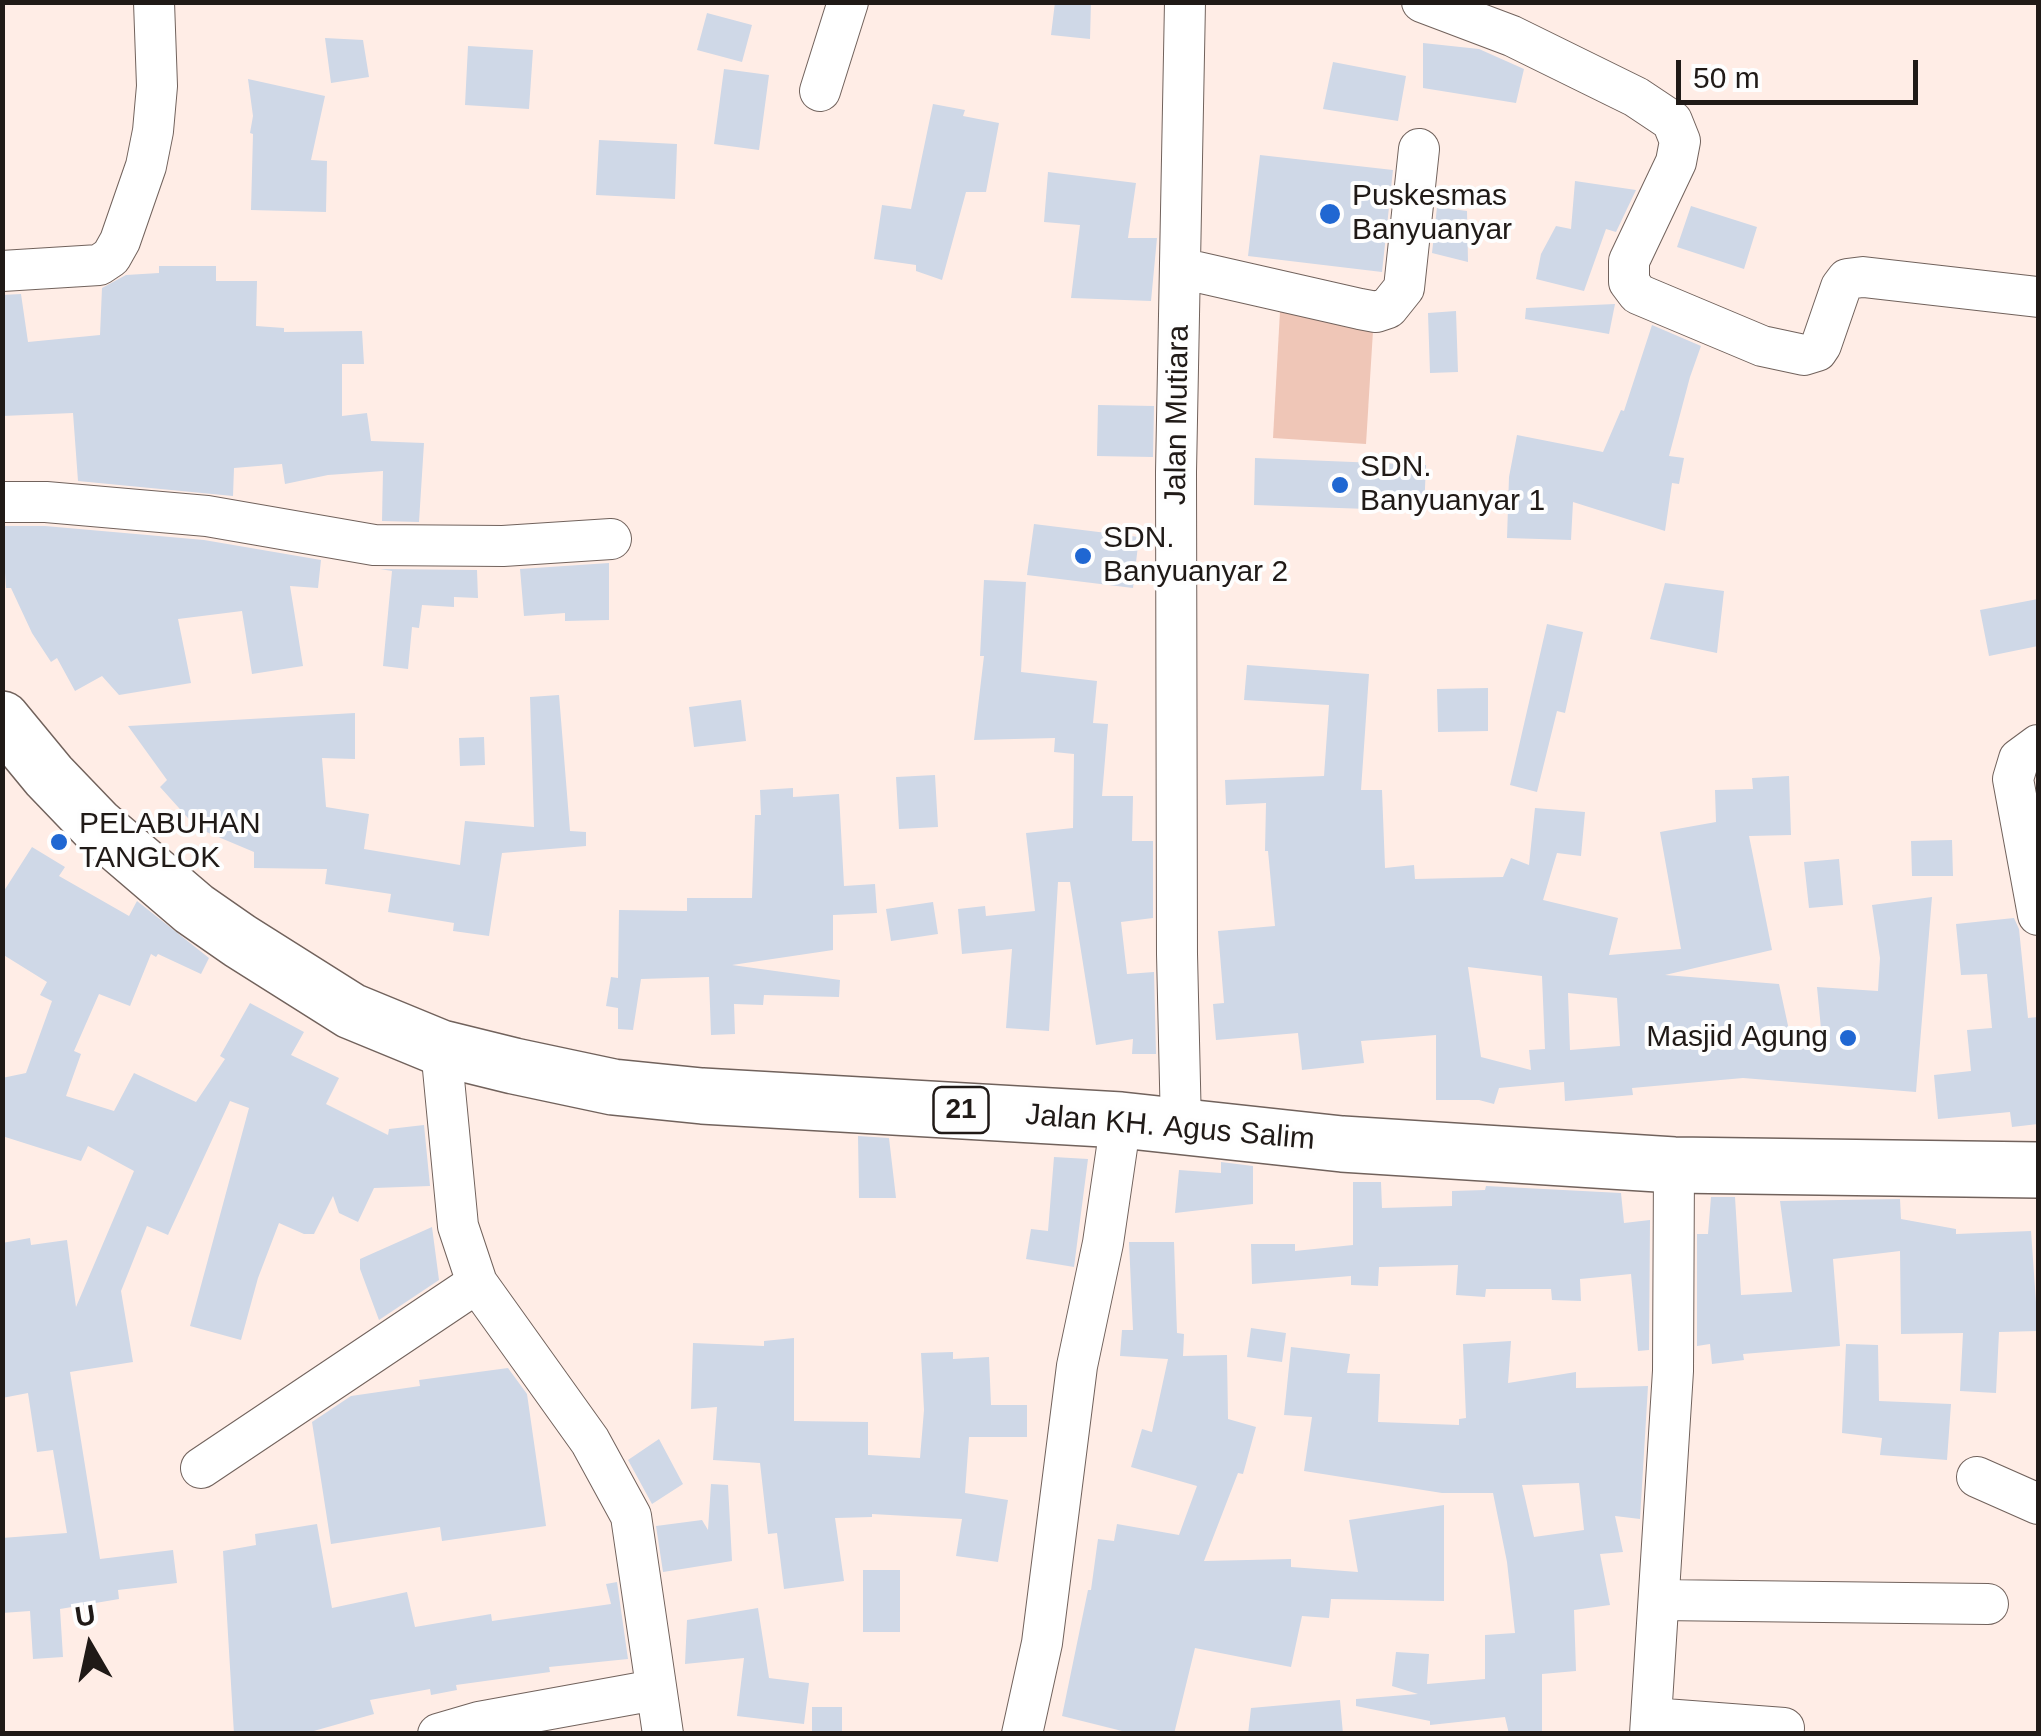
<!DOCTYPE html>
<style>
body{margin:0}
#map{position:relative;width:2041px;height:1736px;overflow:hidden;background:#ffede6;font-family:Arial,sans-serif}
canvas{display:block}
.frame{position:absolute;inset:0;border:5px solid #201a17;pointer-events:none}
.north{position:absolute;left:40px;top:1596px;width:100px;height:100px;-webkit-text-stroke:8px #fefefe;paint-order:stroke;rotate:351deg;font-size:28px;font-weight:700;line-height:40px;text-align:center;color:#201a17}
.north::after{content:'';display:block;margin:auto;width:35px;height:45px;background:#201a17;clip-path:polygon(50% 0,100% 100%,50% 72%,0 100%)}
.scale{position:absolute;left:1676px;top:60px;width:242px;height:45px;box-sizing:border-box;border:5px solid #201a17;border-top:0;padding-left:12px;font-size:30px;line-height:35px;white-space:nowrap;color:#201a17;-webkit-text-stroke:8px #fefefe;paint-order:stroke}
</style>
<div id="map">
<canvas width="2041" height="1736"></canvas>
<div class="frame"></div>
<div class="north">U</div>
<div class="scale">50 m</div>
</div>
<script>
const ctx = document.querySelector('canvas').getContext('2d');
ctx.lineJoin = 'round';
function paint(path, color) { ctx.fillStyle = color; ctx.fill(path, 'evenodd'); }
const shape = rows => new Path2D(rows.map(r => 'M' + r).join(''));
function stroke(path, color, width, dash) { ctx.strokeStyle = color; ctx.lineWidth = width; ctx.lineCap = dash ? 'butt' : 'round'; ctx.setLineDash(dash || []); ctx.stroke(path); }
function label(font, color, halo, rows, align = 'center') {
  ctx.font = font + ' Arial,sans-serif'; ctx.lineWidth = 8; ctx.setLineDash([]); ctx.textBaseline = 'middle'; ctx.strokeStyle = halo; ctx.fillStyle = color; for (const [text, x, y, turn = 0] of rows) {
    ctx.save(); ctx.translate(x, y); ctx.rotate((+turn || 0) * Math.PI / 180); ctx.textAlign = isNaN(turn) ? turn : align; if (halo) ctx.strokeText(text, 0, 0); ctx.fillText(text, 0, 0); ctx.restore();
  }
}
paint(shape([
 [1281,293,1375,298,1366,444,1273,438]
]), '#efc6b7');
paint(shape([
 [1055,2,1091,2,1090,39,1051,35],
 [707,13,752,25,742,62,697,50],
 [325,38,363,40,369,77,331,83],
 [1423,43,1479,49,1524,69,1516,103,1423,88],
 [468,46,533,50,529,109,465,105],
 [1333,62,1406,76,1398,121,1323,109],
 [724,69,769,75,759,150,714,144],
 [248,79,325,96,311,160,327,161,326,212,251,210,253,134,250,133,253,116],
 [933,104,965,110,963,116,999,123,986,192,966,192,942,280,916,271,916,265,874,259,882,205,911,209],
 [599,140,677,144,675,199,596,195],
 [1260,155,1393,170,1382,272,1248,256],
 [1048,172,1136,183,1128,238,1157,238,1151,301,1071,298,1080,225,1044,222],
 [1575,181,1636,190,1616,232,1606,229,1584,291,1536,279,1541,254,1556,226,1571,229],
 [1691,206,1757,227,1744,269,1677,247],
 [1437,207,1467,211,1468,262,1432,253],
 [159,266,216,266,216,281,257,281,256,326,284,328,284,332,362,331,364,364,342,364,342,416,367,413,371,441,424,443,419,522,382,521,383,471,328,475,285,484,282,464,234,468,233,496,78,481,73,413,2,416,2,295,21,294,28,342,100,335,102,288,126,275,159,273],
 [1615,304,1609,334,1525,319,1526,308],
 [1456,311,1458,372,1430,373,1428,313],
 [1652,325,1701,346,1690,377,1669,456,1684,458,1679,484,1672,483,1665,531,1573,502,1571,540,1507,538,1509,477,1517,435,1603,452,1621,410,1624,411],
 [1098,405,1154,406,1153,457,1097,456],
 [1255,458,1426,465,1424,511,1254,505],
 [1034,524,1139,537,1133,588,1027,575],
 [2,526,45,526,204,540,321,560,318,588,290,586,303,666,252,674,242,611,178,619,191,683,119,695,102,676,75,691,57,658,51,662,32,633,11,588,6,588],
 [609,563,609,620,565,621,565,613,524,616,520,569],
 [380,569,477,570,478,598,454,597,454,607,422,605,419,628,412,627,408,669,383,666,392,571],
 [984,580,1026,582,1021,672,1097,681,1093,723,1108,724,1102,796,1133,796,1132,841,1153,841,1153,918,1121,922,1127,974,1154,972,1156,1054,1132,1054,1133,1039,1096,1045,1070,882,1058,882,1049,1031,1006,1028,1012,949,962,954,958,909,985,906,986,916,1035,911,1026,833,1073,828,1074,754,1054,752,1055,738,974,740,984,656,980,656],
 [1665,583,1724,591,1717,653,1650,639],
 [2038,599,2038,646,1989,656,1980,610],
 [1547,624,1583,632,1565,713,1557,711,1537,792,1510,785],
 [1247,665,1369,674,1361,790,1382,790,1385,868,1414,865,1415,879,1503,877,1511,858,1529,865,1535,808,1585,812,1581,856,1557,853,1543,900,1618,918,1609,955,1681,949,1660,832,1716,822,1715,790,1753,789,1752,778,1789,776,1791,835,1749,836,1772,950,1665,975,1779,984,1792,1044,1822,1039,1817,987,1878,991,1880,958,1872,905,1932,897,1916,1092,1743,1078,1632,1088,1633,1095,1565,1101,1564,1082,1499,1088,1494,1104,1479,1100,1436,1100,1436,1035,1361,1041,1364,1063,1302,1070,1298,1033,1216,1040,1213,1004,1224,1003,1218,931,1275,926,1268,851,1265,851,1266,803,1226,805,1225,780,1324,776,1329,705,1244,700],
 [1468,967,1542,976,1545,1049,1529,1050,1531,1070,1481,1057],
 [1568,993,1617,998,1620,1046,1570,1050],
 [1488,688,1488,731,1438,732,1437,689],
 [559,695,570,831,586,832,586,846,502,853,489,936,453,931,454,923,388,912,391,894,325,884,327,869,254,868,254,852,197,828,160,787,167,780,128,726,355,713,355,759,322,758,326,807,369,814,364,849,460,865,465,821,534,827,530,697],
 [741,700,746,741,694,747,689,707],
 [484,737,485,765,460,766,459,738],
 [935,775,938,827,899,829,896,777],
 [793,788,793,797,839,794,844,886,875,884,877,913,833,915,833,950,732,965,840,980,839,997,764,995,763,1005,734,1004,735,1034,711,1035,709,977,641,979,633,1030,618,1029,618,1008,606,1006,611,977,618,978,619,910,687,911,687,898,752,898,755,815,761,815,760,790],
 [1952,840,1953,876,1912,876,1911,841],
 [32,847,65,867,59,876,129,916,137,901,209,958,201,974,158,954,156,957,151,954,130,1006,99,994,74,1051,81,1054,66,1096,114,1111,134,1073,196,1102,225,1059,220,1056,250,1003,304,1032,291,1055,339,1078,326,1104,388,1135,389,1129,424,1125,430,1186,374,1188,358,1222,339,1213,333,1196,314,1234,304,1234,279,1223,258,1278,241,1340,190,1326,249,1108,230,1101,168,1235,147,1226,121,1291,133,1362,70,1372,100,1559,173,1550,177,1583,118,1590,119,1599,60,1609,63,1657,33,1659,30,1611,2,1613,2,1538,67,1533,53,1450,37,1452,28,1393,2,1398,2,1243,30,1238,31,1245,67,1240,76,1307,134,1171,88,1146,81,1161,2,1136,2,1078,26,1073,52,1001,40,995,47,982,2,954,2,894],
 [1839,859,1843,905,1809,908,1804,862],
 [933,902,938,934,891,941,886,909],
 [2014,918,2019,929,2028,1018,2038,1017,2038,1124,2012,1127,2010,1112,1938,1119,1934,1075,1971,1071,1967,1030,1992,1028,1987,974,1961,975,1956,924],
 [858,1136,889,1138,896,1198,859,1198],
 [1054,1157,1088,1159,1074,1267,1026,1259,1031,1229,1048,1231],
 [1221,1162,1253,1166,1253,1204,1175,1213,1179,1170,1221,1173],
 [1353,1182,1381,1182,1382,1208,1452,1206,1452,1191,1485,1190,1486,1186,1621,1193,1624,1223,1650,1220,1649,1350,1638,1351,1631,1274,1580,1279,1581,1301,1552,1300,1551,1289,1486,1289,1485,1297,1456,1295,1458,1265,1379,1267,1378,1286,1351,1285,1351,1276,1252,1284,1251,1244,1295,1244,1295,1251,1353,1245],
 [1711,1197,1735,1197,1741,1295,1792,1292,1780,1201,1900,1199,1901,1219,1956,1229,1956,1234,2031,1231,2038,1331,1999,1332,1996,1393,1960,1391,1963,1333,1901,1334,1900,1251,1833,1259,1840,1346,1743,1354,1744,1360,1712,1364,1710,1344,1697,1346,1697,1234,1708,1234],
 [432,1227,439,1280,379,1320,360,1269,360,1259],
 [1129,1242,1174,1242,1177,1333,1184,1334,1183,1356,1227,1355,1228,1419,1256,1427,1243,1474,1238,1473,1204,1561,1291,1559,1291,1567,1358,1572,1349,1520,1444,1505,1444,1601,1331,1599,1329,1618,1302,1616,1291,1667,1195,1648,1174,1734,1134,1734,1062,1716,1088,1590,1091,1590,1098,1539,1114,1541,1117,1524,1179,1535,1197,1486,1131,1467,1142,1429,1152,1432,1168,1359,1120,1356,1122,1330,1133,1330],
 [1251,1328,1286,1333,1282,1362,1247,1357],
 [794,1338,794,1421,868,1422,868,1455,920,1458,924,1410,921,1353,953,1352,953,1359,989,1357,991,1405,1027,1405,1027,1437,969,1437,965,1493,1008,1500,998,1562,956,1556,962,1519,872,1514,872,1517,835,1518,844,1581,784,1589,777,1533,768,1534,760,1463,713,1460,717,1407,691,1409,693,1343,764,1346,764,1341],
 [1511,1341,1508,1383,1576,1372,1576,1388,1648,1386,1640,1519,1615,1516,1623,1552,1600,1554,1610,1605,1574,1610,1576,1671,1542,1674,1542,1734,1509,1734,1505,1717,1430,1725,1430,1721,1356,1706,1356,1699,1418,1694,1392,1686,1396,1652,1429,1654,1427,1684,1485,1679,1485,1635,1515,1633,1507,1562,1493,1493,1442,1493,1304,1471,1312,1417,1284,1415,1291,1347,1350,1354,1347,1373,1380,1374,1378,1422,1459,1425,1459,1419,1466,1418,1463,1344],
 [1579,1483,1584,1530,1534,1537,1522,1485],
 [1846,1344,1878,1345,1879,1401,1951,1404,1947,1460,1880,1455,1882,1438,1842,1433],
 [508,1368,527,1394,546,1526,442,1541,440,1527,331,1544,312,1422,351,1396,420,1386,419,1380],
 [659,1439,683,1484,652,1504,628,1460],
 [711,1484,728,1485,732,1561,663,1572,656,1526,702,1520,708,1530],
 [317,1524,332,1608,407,1592,415,1627,491,1614,492,1621,611,1604,606,1584,617,1582,628,1659,549,1667,550,1672,456,1685,457,1690,431,1695,430,1689,370,1700,374,1714,303,1734,234,1734,223,1551,256,1545,255,1534],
 [863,1570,900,1570,900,1632,863,1632],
 [758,1608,769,1678,809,1683,804,1724,737,1716,744,1658,685,1664,687,1620],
 [1340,1700,1343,1734,1248,1734,1251,1708],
 [812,1707,842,1707,842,1734,812,1734]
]), '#cfd8e7');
const minor = shape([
 [1422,2,1512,36,1636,97,1672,121,1680,141,1676,162,1629,261,1629,282,1638,294,1762,346,1804,355,1817,351,1821,345,1841,287,1847,279,1863,277,2038,297],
 [820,91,848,2],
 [1180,268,1360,309,1376,312,1388,308,1404,288,1419,149],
 [2,271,99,265,111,257,120,241,146,166,153,131,157,86,154,2],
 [2,502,46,502,207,516,374,545,503,546,611,539],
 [2038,745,2019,759,2013,779,2038,915],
 [441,1048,458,1226,477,1283,590,1441,631,1516,663,1734],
 [1181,1127,1177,954,1176,472,1185,2],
 [201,1468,477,1283],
 [1977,1477,2038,1504],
 [1659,1600,1988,1604],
 [1651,1718,1784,1728],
 [438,1734,479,1722,655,1690],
 [1022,1734,1042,1643,1077,1366,1103,1243,1121,1120],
 [1650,1734,1673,1371,1674,1165]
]);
const trunk = shape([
 [2,719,49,776,97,826,194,909,240,941,351,1011,441,1048,514,1066,613,1087,702,1096,1121,1120,1342,1144,1674,1165,2038,1170]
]);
stroke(minor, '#71625c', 42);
stroke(trunk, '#71625c', 58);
stroke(minor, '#fff', 40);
stroke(trunk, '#fff', 55);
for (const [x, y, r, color] of [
 [1330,214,12,"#2067d2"],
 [1340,485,10,"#2067d2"],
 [1083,556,10,"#2067d2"],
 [59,842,10,"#2067d2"],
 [1848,1038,10,"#2067d2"]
]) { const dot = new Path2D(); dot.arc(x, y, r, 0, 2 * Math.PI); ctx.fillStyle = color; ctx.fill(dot); stroke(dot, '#fefefe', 4); }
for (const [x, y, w] of [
 [961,1110,55]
]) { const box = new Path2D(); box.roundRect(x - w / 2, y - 23, w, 46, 8); ctx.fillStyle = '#fefefe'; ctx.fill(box); stroke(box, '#201a17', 2.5); }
label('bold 28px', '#201a17', null, [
 ["21",961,1110]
]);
label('30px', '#201a17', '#fefefe', [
 ["Puskesmas",1352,197],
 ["Banyuanyar",1352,231],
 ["SDN.",1360,468],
 ["Banyuanyar 1",1360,502],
 ["SDN.",1103,539],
 ["Banyuanyar 2",1103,573],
 ["PELABUHAN",79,825],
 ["TANGLOK",79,859],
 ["Masjid Agung",1828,1038,"right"]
], 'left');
label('30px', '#201a17', '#fefefe', [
 ["Jalan Mutiara",1178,415,-89],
 ["Jalan KH. Agus Salim",1170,1128,5]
]);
</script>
